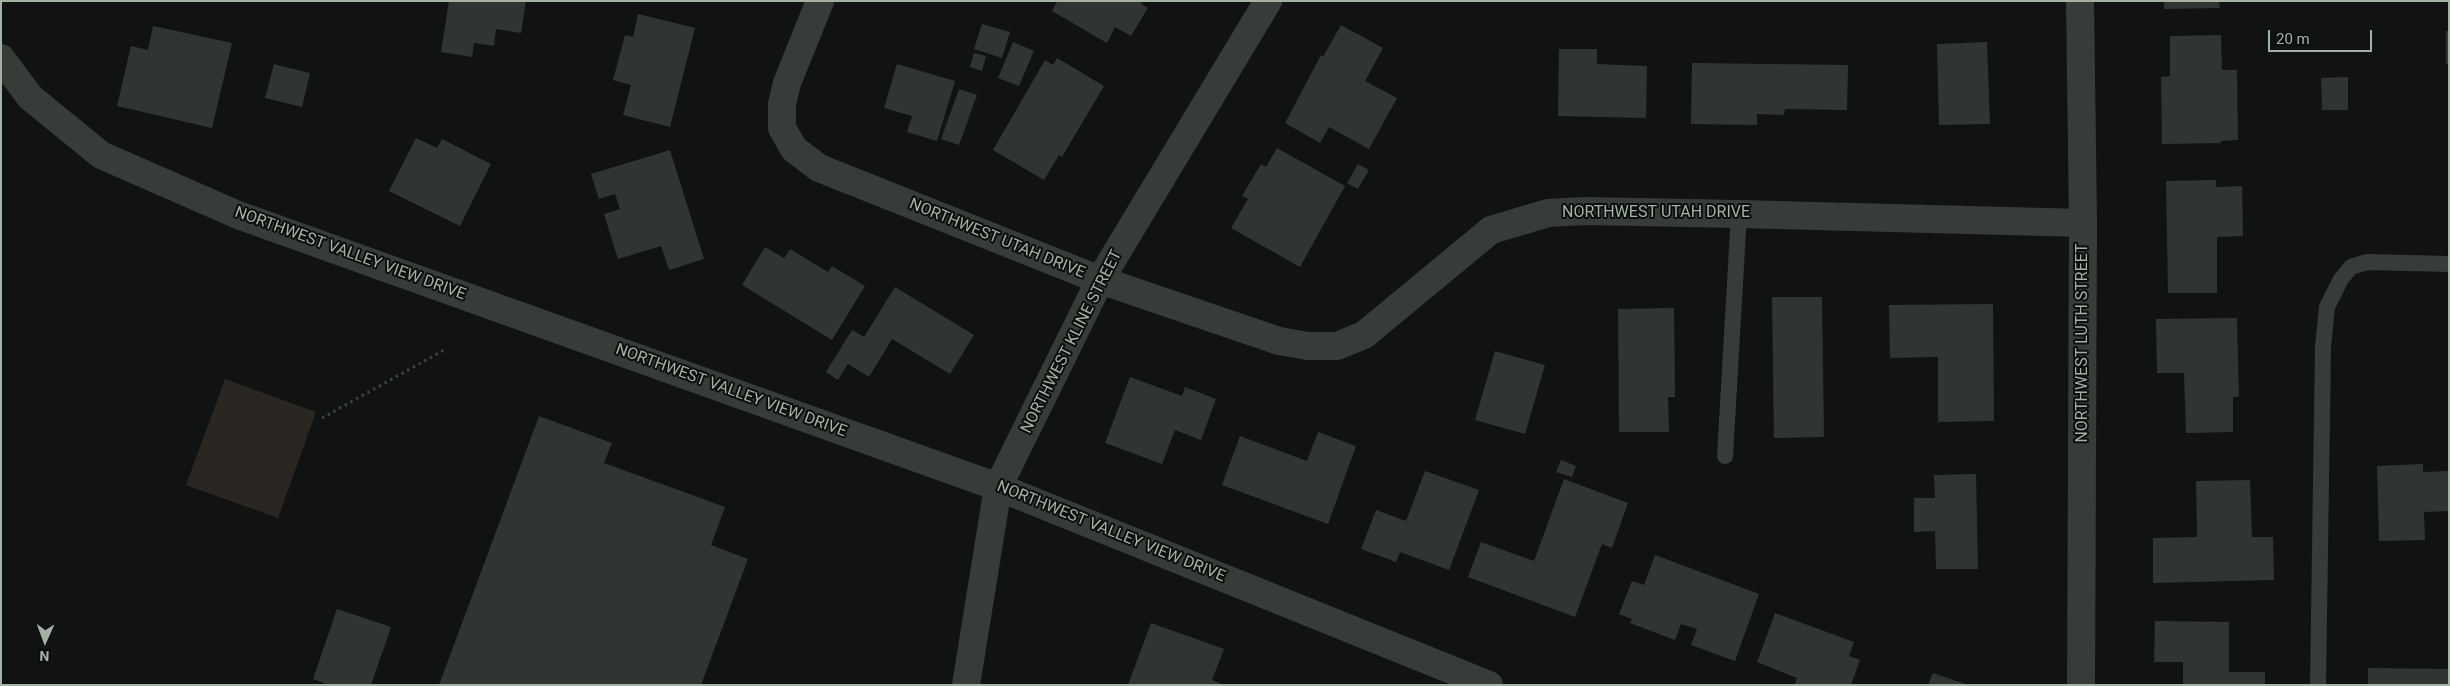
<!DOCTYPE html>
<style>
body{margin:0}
#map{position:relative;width:2450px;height:686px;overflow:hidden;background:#111312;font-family:Roboto,sans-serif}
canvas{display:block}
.frame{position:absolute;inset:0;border:2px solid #a4b2a5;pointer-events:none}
.north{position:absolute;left:20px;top:616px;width:50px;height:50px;-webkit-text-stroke:4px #0c0e0d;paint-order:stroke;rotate:182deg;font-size:14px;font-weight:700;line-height:20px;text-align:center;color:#a4b2a5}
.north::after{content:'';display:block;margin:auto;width:18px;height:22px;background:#a4b2a5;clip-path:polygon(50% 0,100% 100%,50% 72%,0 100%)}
.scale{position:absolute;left:2268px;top:30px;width:104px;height:22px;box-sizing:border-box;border:2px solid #a4b2a5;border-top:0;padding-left:6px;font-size:15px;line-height:18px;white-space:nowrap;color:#a4b2a5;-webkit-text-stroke:4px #0c0e0d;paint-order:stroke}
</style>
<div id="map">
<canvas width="2450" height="686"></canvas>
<div class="frame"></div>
<div class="north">N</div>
<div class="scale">20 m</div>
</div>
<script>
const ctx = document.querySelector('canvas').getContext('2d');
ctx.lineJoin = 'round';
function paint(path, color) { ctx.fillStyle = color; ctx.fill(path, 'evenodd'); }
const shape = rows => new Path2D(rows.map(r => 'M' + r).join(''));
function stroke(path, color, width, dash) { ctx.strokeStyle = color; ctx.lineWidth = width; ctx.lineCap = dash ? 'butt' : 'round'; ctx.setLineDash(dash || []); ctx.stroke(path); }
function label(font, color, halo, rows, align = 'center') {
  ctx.font = font + ' Roboto,sans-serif'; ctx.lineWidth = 4; ctx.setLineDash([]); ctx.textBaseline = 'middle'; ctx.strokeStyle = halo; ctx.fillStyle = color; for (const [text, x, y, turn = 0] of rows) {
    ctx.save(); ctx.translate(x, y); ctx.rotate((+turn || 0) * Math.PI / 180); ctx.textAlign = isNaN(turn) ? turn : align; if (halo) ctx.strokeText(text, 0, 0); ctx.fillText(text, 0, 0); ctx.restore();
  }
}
paint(shape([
 [225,379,316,412,278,518,186,485]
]), '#2a2622');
paint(shape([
 [449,1,526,1,521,33,496,29,494,46,474,43,472,57,441,52],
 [1057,1,1143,1,1141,4,1148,8,1131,36,1115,27,1107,43,1052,11],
 [2164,1,2219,1,2220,8,2164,9],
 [638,14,695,28,670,127,623,115,631,85,613,80,625,35,633,37],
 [982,24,1010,32,1002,58,974,49],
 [1341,25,1383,48,1365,81,1397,98,1369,149,1329,127,1320,143,1285,123,1321,55,1323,57],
 [153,26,232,43,212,128,117,106,131,46,148,50],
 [2446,31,2449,31,2449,64,2446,64],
 [2221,35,2222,70,2237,70,2238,140,2221,141,2221,143,2162,144,2161,77,2170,76,2170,36],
 [1013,42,1034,51,1019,86,998,78],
 [1987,42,1990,124,1939,125,1937,44],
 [1559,49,1597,49,1597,64,1647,66,1646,118,1558,116],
 [974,53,986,56,982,71,970,67],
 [1057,58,1104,86,1062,157,1059,155,1044,180,993,150,1045,60,1053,65],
 [1692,63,1848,65,1847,110,1785,109,1784,115,1757,114,1757,125,1691,124],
 [274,64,310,73,302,107,265,98],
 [897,64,955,81,937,141,907,132,912,116,884,108],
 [2348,77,2348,110,2322,110,2321,78],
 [959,89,977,95,959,145,941,139],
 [416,138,437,148,442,139,491,164,460,226,389,191],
 [1277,148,1345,186,1300,267,1231,228,1248,199,1242,196,1261,164,1266,167],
 [670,150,704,259,669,270,661,246,618,259,604,214,620,209,615,194,599,199,591,174],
 [1358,164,1369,170,1358,189,1347,183],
 [2216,180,2216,187,2242,186,2243,236,2217,237,2217,293,2168,293,2166,181],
 [765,247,784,258,790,249,828,272,832,266,865,286,832,340,742,285],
 [895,287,974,335,950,374,892,339,869,377,848,364,838,380,826,372,852,330,864,337],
 [1772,297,1822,297,1824,437,1774,438],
 [1993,304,1994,421,1938,422,1938,357,1890,358,1889,305],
 [1674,308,1675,397,1668,397,1669,432,1619,432,1618,309],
 [2237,318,2239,397,2233,397,2233,432,2186,433,2184,373,2157,373,2156,319],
 [1495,351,1545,365,1525,434,1475,420],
 [1130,377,1182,396,1185,387,1216,399,1201,440,1175,430,1162,464,1105,443],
 [539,416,612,443,604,463,725,507,711,545,748,559,701,685,439,685],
 [1318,432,1356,446,1328,524,1222,485,1240,436,1307,461],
 [1561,460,1576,466,1572,477,1556,472],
 [2423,464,2423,472,2449,471,2449,511,2424,512,2425,540,2379,541,2377,466],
 [1425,471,1479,490,1449,570,1400,552,1396,562,1361,549,1376,510,1406,521],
 [1976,474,1978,569,1936,569,1935,531,1914,532,1914,498,1935,498,1934,475],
 [1564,479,1628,503,1612,548,1602,544,1575,617,1468,577,1481,542,1534,561],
 [2250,480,2252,537,2273,537,2274,580,2153,583,2153,538,2197,537,2196,481],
 [1655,555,1759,594,1735,661,1691,645,1697,629,1681,624,1675,640,1630,623,1632,619,1619,614,1632,581,1644,585],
 [337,609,391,627,371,685,329,685,313,679],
 [1775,613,1854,642,1849,656,1860,660,1851,685,1794,685,1797,678,1757,662],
 [2155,621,2229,622,2229,672,2265,672,2265,685,2183,685,2183,662,2154,662],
 [1151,623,1224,649,1212,680,1224,685,1128,685],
 [2368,668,2449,669,2449,685,2368,685],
 [1933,673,1965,684,1965,685,1928,685]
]), '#313532');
stroke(shape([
 [322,418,446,349]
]), '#3d433d', 3, [2.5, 4]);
stroke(shape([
 [1725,456,1739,214],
 [2318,685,2323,347,2327,307,2341,279,2351,267,2367,262,2449,264]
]), '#383c39', 16);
stroke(shape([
 [820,1,787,83,782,104,782,128,794,149,819,168,1100,280,1279,341,1308,346,1337,346,1364,335,1491,230,1548,213,1585,211,1739,214,2083,223],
 [1268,1,1100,280,998,487,1489,685],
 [2080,1,2083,223,2081,685]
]), '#383c39', 28);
stroke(shape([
 [1,58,30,97,101,155,238,215,998,487,966,685]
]), '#383c39', 28);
label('16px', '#a4b2a5', '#0c0e0d', [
 ["NORTHWEST UTAH DRIVE",1656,213],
 ["NORTHWEST UTAH DRIVE",997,239,22],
 ["NORTHWEST VALLEY VIEW DRIVE",350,254,20],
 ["NORTHWEST KLINE STREET",1072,342,-63],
 ["NORTHWEST LUTH STREET",2083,343,-90],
 ["NORTHWEST VALLEY VIEW DRIVE",731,391,20],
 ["NORTHWEST VALLEY VIEW DRIVE",1111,532,22]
]);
</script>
